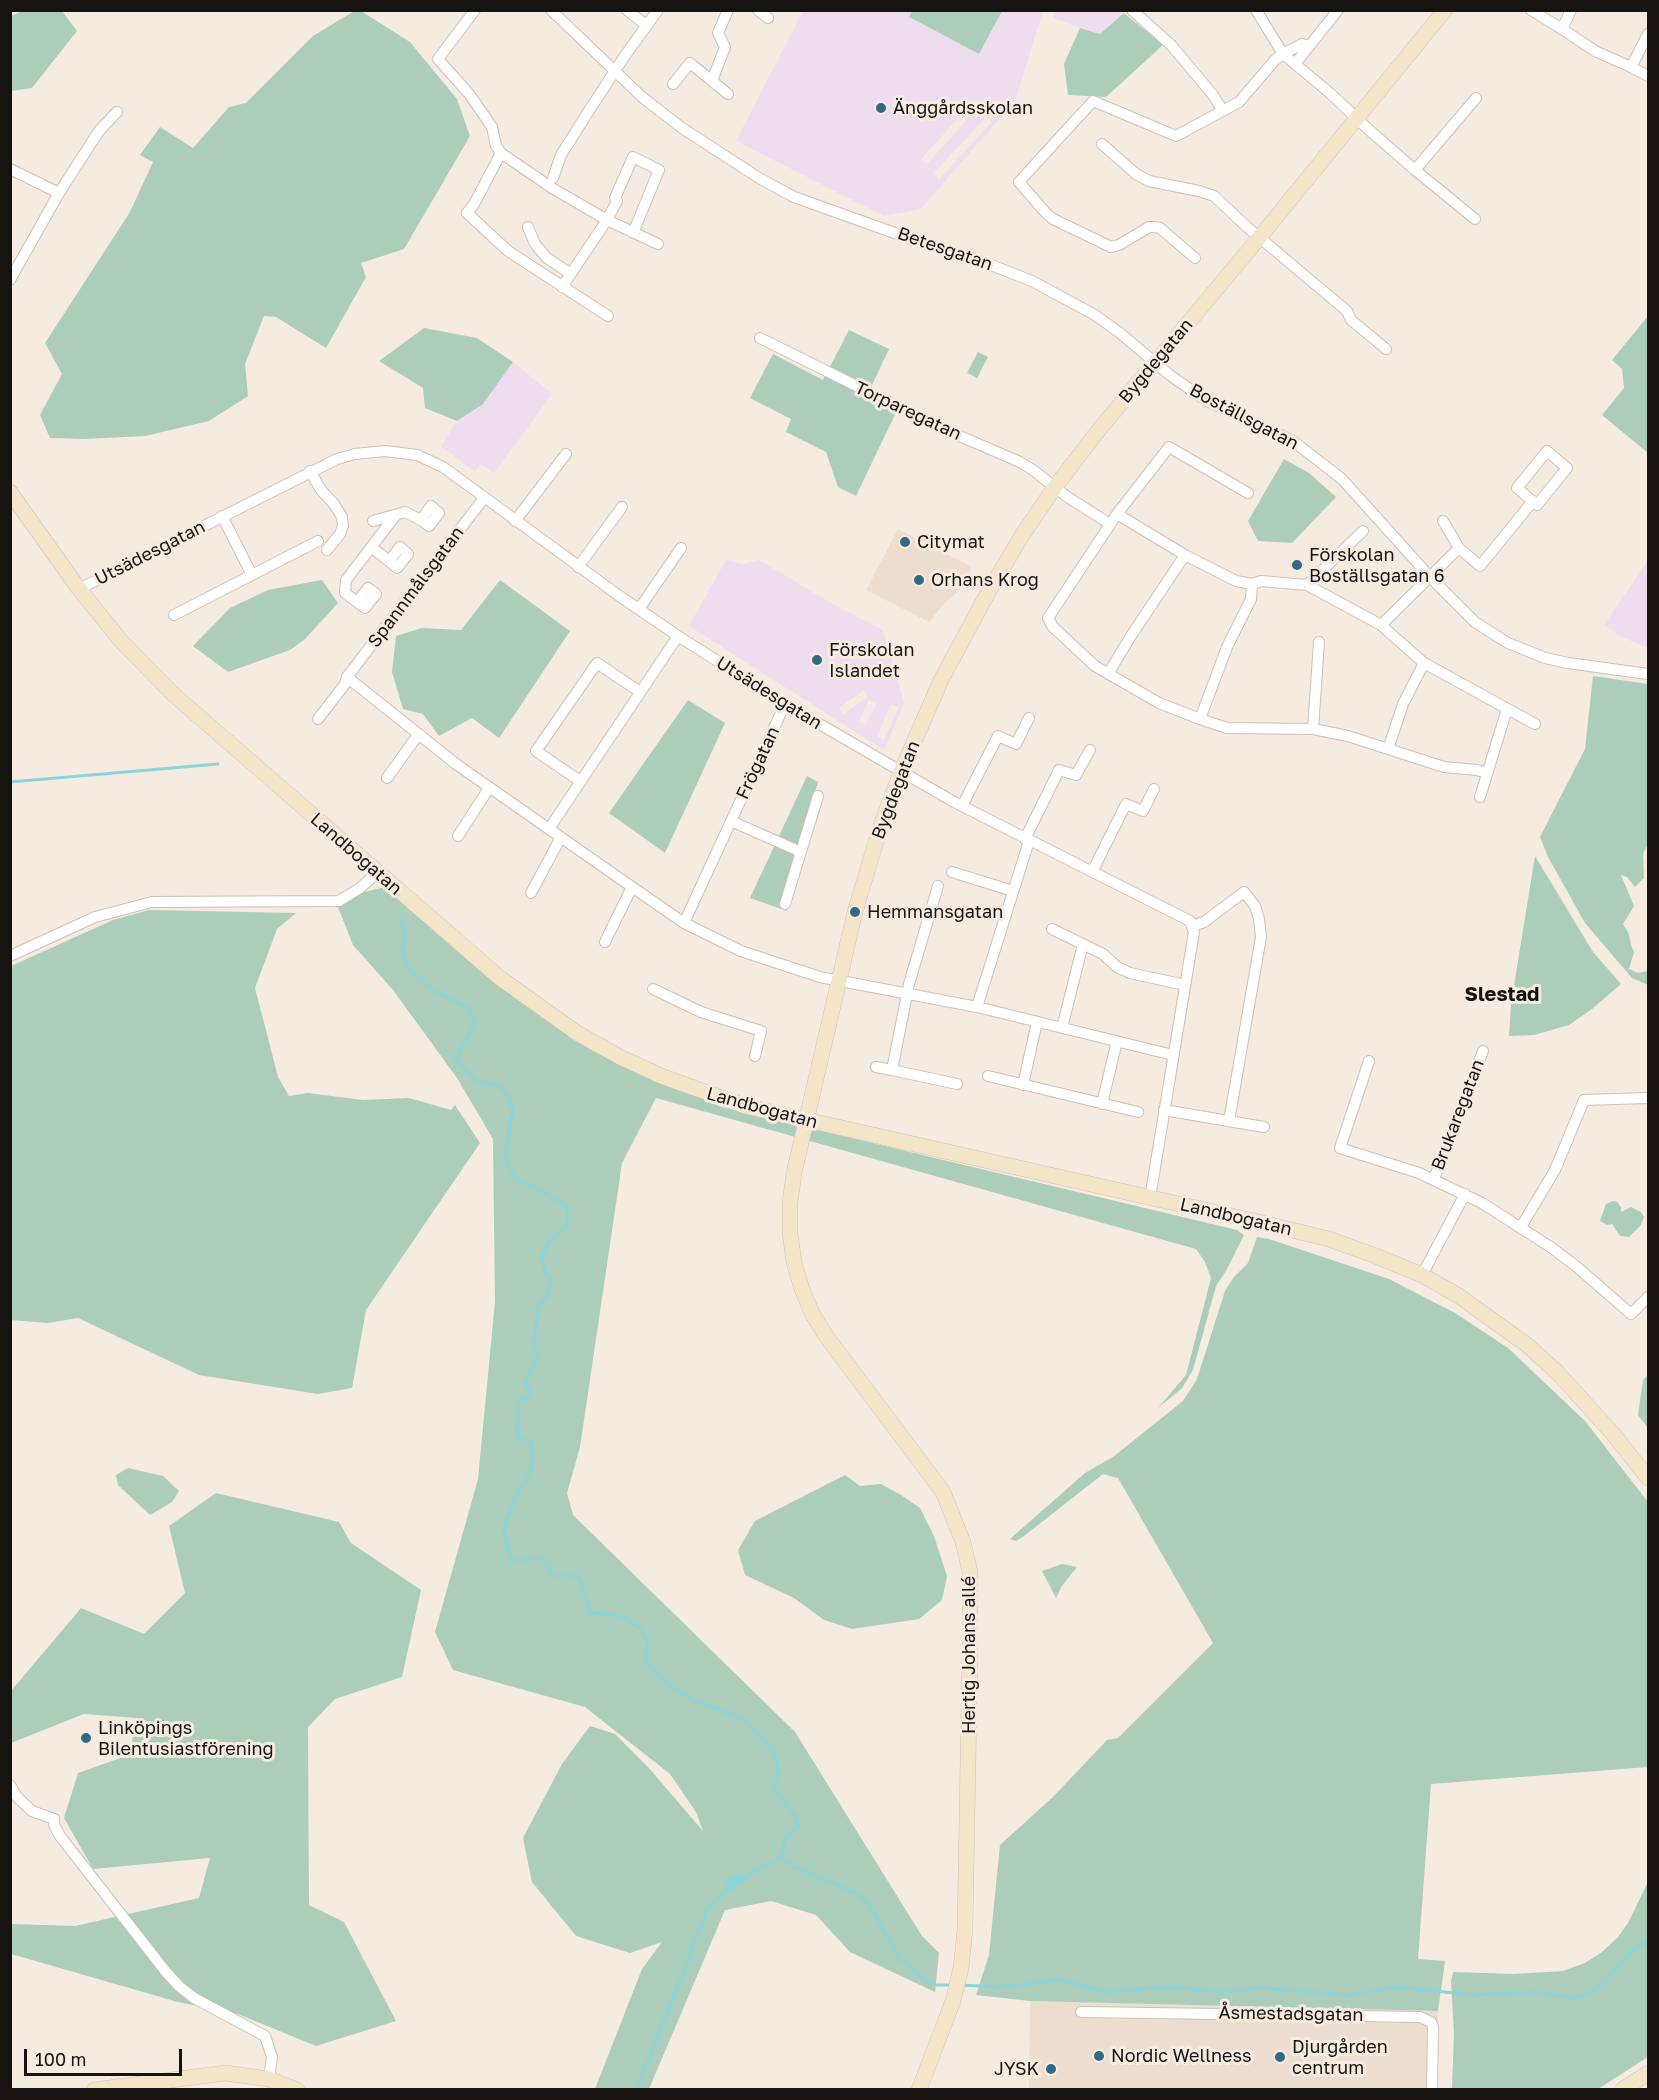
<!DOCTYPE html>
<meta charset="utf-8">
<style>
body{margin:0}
#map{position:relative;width:1659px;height:2100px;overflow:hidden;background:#f5ebe1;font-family:"Golos Text",sans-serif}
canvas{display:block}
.frame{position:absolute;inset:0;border:12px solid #171310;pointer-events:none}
.scale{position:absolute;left:24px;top:2049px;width:158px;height:27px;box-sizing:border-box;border:3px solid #171310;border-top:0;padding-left:8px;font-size:18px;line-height:21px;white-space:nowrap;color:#171310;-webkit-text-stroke:4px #f5ebe1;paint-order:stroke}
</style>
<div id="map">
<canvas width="1659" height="2100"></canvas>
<div class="frame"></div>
<div class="scale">100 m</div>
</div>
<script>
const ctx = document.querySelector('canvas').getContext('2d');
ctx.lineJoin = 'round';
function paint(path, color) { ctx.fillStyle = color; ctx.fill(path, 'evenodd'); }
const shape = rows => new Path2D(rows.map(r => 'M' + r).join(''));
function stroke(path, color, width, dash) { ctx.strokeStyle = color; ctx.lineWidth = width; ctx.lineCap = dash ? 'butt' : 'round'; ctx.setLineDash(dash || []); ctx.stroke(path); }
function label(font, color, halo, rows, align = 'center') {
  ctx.font = font + ' "Golos Text",sans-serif'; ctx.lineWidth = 6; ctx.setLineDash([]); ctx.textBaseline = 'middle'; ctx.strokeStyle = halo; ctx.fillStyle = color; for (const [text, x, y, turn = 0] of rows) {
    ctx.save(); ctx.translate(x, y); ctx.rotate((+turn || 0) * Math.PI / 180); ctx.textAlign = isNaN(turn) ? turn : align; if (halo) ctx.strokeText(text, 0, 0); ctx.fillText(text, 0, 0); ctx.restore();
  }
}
paint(shape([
 [898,529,972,567,957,592,942,606,929,622,866,590],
 [1030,2001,1438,2011,1436,2089,1029,2090]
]), '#edddce');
paint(shape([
 [1124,10,1124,13,1100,34,1053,18,1056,11],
 [803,11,912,11,909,17,978,54,1002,11,1043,11,1015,101,921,209,884,216,736,141],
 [961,115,966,121,927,164,921,159],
 [986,117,992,122,939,179,934,173],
 [513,362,552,394,494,473,481,464,475,472,441,446,457,421,483,404],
 [726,560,742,564,759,560,829,602,883,630,904,703,884,750,689,626],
 [864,690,868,697,843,714,839,708],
 [869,700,876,704,866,725,859,722],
 [891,704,899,708,884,740,877,736],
 [1648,560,1648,648,1620,636,1604,625]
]), '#edddef');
paint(shape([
 [25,10,62,11,77,31,32,88,11,91,11,16],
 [356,10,361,11,410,42,457,99,470,136,404,249,361,263,366,277,326,348,276,317,264,316,245,364,248,396,209,421,145,436,84,439,50,438,40,415,62,374,45,343,130,212,153,162,140,155,160,127,193,148,229,107,246,103,313,36],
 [912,11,912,10,1002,11,979,54,909,17],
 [1124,13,1163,45,1106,97,1068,95,1064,64,1080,28,1100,34],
 [1648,316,1648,453,1602,415,1624,388,1622,369,1612,360],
 [424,328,477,338,513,362,483,404,457,421,425,408,423,388,379,361],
 [849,330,889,349,871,387,901,402,856,496,838,487,826,452,786,432,791,419,750,398,773,354,823,380],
 [978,352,988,357,977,378,967,373],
 [1284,459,1309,473,1336,497,1292,543,1258,541,1248,521],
 [322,580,338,603,305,639,290,650,228,672,193,646,230,608,268,590],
 [500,580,570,631,499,738,472,718,439,736,423,714,403,709,392,672,396,636,422,628,461,630],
 [1593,676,1648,684,1648,843,1643,854,1644,878,1635,887,1627,877,1621,875,1634,906,1623,924,1629,934,1631,945,1634,952,1629,969,1638,973,1648,971,1648,985,1632,978,1585,923,1548,857,1540,837,1585,749],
 [688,700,725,723,665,853,609,813],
 [807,776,818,782,781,905,788,908,787,911,750,898],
 [1535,856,1593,952,1621,984,1592,1009,1569,1025,1534,1035,1509,1036,1511,1004],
 [385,887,637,1069,721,1107,1237,1230,1244,1235,1227,1269,1216,1286,1193,1370,1182,1388,1158,1408,1186,1375,1211,1278,1205,1262,1196,1249,656,1098,622,1163,580,1447,567,1493,573,1515,795,1732,922,1936,939,1953,935,1992,850,1952,816,1915,771,1901,725,1910,649,2089,595,2089,642,1969,662,1942,630,1953,576,1936,532,1882,523,1838,562,1764,590,1726,615,1734,648,1767,703,1831,696,1812,670,1774,585,1707,453,1670,435,1632,478,1479,495,1302,493,1139,457,1078,393,990,353,945,338,907,356,894],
 [149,910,296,913,277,929,255,988,278,1077,289,1096,308,1093,363,1100,409,1098,451,1110,455,1105,480,1143,366,1310,352,1388,318,1394,199,1375,78,1318,48,1323,11,1320,11,966,113,920],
 [1613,1201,1617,1202,1621,1207,1621,1212,1631,1207,1641,1212,1644,1217,1641,1225,1629,1237,1620,1236,1612,1224,1607,1225,1600,1221,1606,1204],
 [1257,1237,1269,1239,1389,1279,1455,1313,1508,1348,1585,1421,1648,1502,1648,1767,1431,1784,1418,1959,1445,1961,1438,2011,1030,2001,976,1995,989,1955,1000,1845,1053,1797,1107,1740,1118,1738,1213,1643,1118,1478,1103,1474,1024,1536,1016,1541,1010,1539,1085,1473,1113,1457,1183,1401,1197,1379,1225,1291,1234,1277,1248,1263],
 [1648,1375,1648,1428,1638,1415,1643,1380],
 [128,1468,163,1476,179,1491,172,1502,150,1515,118,1485,116,1475],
 [845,1475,860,1486,881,1484,901,1495,920,1508,934,1536,947,1576,942,1600,919,1619,852,1629,824,1620,794,1598,745,1575,738,1550,755,1521],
 [216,1493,339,1522,351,1543,421,1590,402,1677,335,1699,308,1727,309,1905,344,1922,396,2021,316,2046,238,2014,178,2002,11,1954,11,1924,75,1926,199,1898,210,1858,93,1869,64,1818,78,1773,129,1755,137,1718,84,1714,11,1743,11,1691,81,1608,144,1634,185,1593,169,1526],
 [1062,1564,1077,1567,1062,1586,1056,1598,1042,1571],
 [1648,1882,1648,2057,1598,2089,1452,2089,1454,2033,1451,1981,1453,1972,1514,1974,1563,1971,1585,1963,1602,1952,1618,1937,1628,1923]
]), '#abcdba');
paint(shape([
 [733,1875,744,1876,746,1880,726,1894,725,1882]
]), '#8bd4dc');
stroke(shape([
 [10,782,218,764],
 [401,919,405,933,402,954,409,968,433,990,470,1009,475,1023,455,1059,478,1082,497,1084,508,1096,513,1109,505,1156,509,1169,516,1179,549,1195,567,1207,567,1225,550,1240,542,1255,545,1271,551,1279,548,1295,538,1307,534,1345,538,1358,524,1383,530,1391,527,1397,519,1400,517,1436,531,1443,533,1459,529,1475,518,1491,503,1529,512,1561,540,1558,548,1565,552,1577,568,1575,579,1578,590,1613,610,1614,627,1619,642,1630,648,1642,645,1656,650,1668,670,1685,693,1700,741,1718,773,1751,777,1763,778,1777,773,1789,796,1816,798,1827,785,1838,782,1857,792,1866,856,1893,869,1904,899,1958,923,1979,936,1985,951,1985],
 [744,1879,760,1868,782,1857],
 [961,1985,998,1987,1061,1980,1104,1992,1169,1987,1221,1992,1261,1988,1349,1995,1397,1987,1473,1995,1537,1992,1571,1998,1591,1992,1604,1983,1633,1950,1648,1941],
 [636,2090,690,1956,692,1943,701,1927,707,1909,728,1890]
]), '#8bd4dc', 3);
const street = shape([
 [475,10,438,59,470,95,492,127,496,146,501,153,552,188,607,220,658,244],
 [551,10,642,97,682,128,759,178,794,197,917,241,986,263,1032,281,1095,315,1120,333,1171,376,1207,401,1293,441,1342,479,1431,578,1475,622,1492,633,1508,643,1545,658,1568,663,1648,674],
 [627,10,647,26],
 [758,10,768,18],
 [1132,10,1171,45,1213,95,1223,111],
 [1256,10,1283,54,1331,94,1368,129,1415,170,1475,219],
 [1531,10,1562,29],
 [1571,10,1562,29,1595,51,1631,67,1648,34],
 [1295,64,1338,10],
 [1631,67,1648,76],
 [712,81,725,47,718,33,728,10],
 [673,84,690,63,728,94],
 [1102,144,1136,174,1149,181,1199,191,1214,196,1247,227,1347,311,1351,320,1386,349],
 [501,153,474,204,467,213,508,251,608,316],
 [10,169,59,193],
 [1415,170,1476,98],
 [553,178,561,155,592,106,624,57,658,10],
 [528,227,535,244,547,258,571,274],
 [1195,258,1160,228,1154,227,1149,227,1119,245,1111,247,1053,219,1045,212,1019,182,1093,101,1176,136,1239,102,1275,60,1283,54,1302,44,1309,46],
 [10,280,59,193,99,131,117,112],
 [562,287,607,220,617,201,615,198,633,157,659,170,633,233],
 [760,338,939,427,1020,462,1033,470,1066,496,1110,524],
 [1547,451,1567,468,1537,505,1517,488,1547,451],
 [310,471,321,490,334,504,342,517,343,526,340,534,327,550],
 [1248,493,1169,447,1117,514,1048,618,1053,627,1095,666,1159,703,1200,719,1227,728,1313,729,1348,736,1444,767,1477,770,1487,773],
 [431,506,439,513,429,526,421,520,431,506],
 [1117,514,1185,555,1236,581,1252,584],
 [222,516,252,575],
 [373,521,405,512,421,520],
 [515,521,566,454],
 [1443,521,1459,548],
 [371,547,389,561],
 [400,547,408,554,397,568,389,561,400,547],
 [578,567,622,507],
 [1252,584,1261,581,1307,585,1381,625,1424,663,1535,724],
 [1307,585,1363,531],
 [368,588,376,594,365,608,357,602,368,588],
 [79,589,337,459,355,454,385,451,417,455,443,467,618,595,678,636,785,704,954,802,1190,921,1194,932,1150,1198],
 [357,602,345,593,346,580,395,516],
 [639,609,681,548],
 [174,615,318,541],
 [1381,625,1459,548,1480,566,1533,501],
 [1108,674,1129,639,1185,555],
 [347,677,456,764,612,873,684,923,741,951,820,977,977,1007,1173,1055],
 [318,719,345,684,347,677,484,498],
 [1200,719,1227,647,1251,599,1252,584],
 [1313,729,1319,642],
 [1388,749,1403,704,1424,663],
 [387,778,418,735],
 [580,781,536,751,597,663,640,692],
 [1480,797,1507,709],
 [962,806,998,736,1016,744,1029,718],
 [731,821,801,852],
 [549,829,678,636],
 [458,836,489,788],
 [1025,839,1059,770,1076,775,1090,750],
 [952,872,1013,891],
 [1092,872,1126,804,1143,811,1154,789],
 [531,893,561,837],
 [785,904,818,796],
 [684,923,785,704],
 [1193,926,1204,922,1244,892,1255,906,1259,919,1261,937,1229,1121],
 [1052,929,1103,954,1117,967,1130,973,1185,985],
 [605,942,632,887],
 [10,956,95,917,152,902,339,901,360,888,378,872],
 [653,989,701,1012,761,1031,755,1056],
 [977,1007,1029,841],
 [1062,1028,1083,944],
 [1369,1061,1340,1148,1419,1173,1482,1203,1552,1248,1577,1267,1631,1314,1648,1297],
 [876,1067,892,1070,909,984,938,886],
 [892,1070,957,1084],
 [988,1076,1138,1112],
 [1023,1085,1037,1022],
 [1102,1104,1117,1041],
 [1164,1110,1264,1127],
 [1434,1179,1483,1051],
 [1521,1227,1555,1170,1584,1100,1648,1098],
 [1422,1275,1465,1194],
 [10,1785,17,1797,32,1811,54,1819,54,1825,60,1836,166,1972,180,1987,194,1998,265,2036,272,2057,269,2079],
 [1081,2012,1420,2017,1431,2022,1433,2027,1432,2090]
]);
const secondary = shape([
 [10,492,79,589,122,642,174,695,500,978,577,1033,620,1057,661,1076,745,1106,1254,1221,1329,1239,1376,1256,1422,1275,1459,1296,1527,1345,1557,1372,1614,1435,1648,1478],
 [94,2090,225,2073,269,2079,297,2090],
 [919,2090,953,2001,961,1968,965,1930,970,1649,970,1572,963,1542,943,1492,826,1336,812,1313,802,1289,794,1262,790,1233,790,1203,794,1173,855,912,881,825,901,772,941,680,990,589,1023,534,1055,487,1098,431,1259,238,1445,10],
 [1622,2090,1648,2073]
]);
stroke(street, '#cbc1b7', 12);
stroke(secondary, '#cbc1b7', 16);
stroke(street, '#fff', 10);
stroke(secondary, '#f4e4c8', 15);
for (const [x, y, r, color] of [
 [881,108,6,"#326984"],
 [905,542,6,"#326984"],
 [1297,565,6,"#326984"],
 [919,580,6,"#326984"],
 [817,660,6,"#326984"],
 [855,912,6,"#326984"],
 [86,1738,6,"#326984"],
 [1099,2056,6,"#326984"],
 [1280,2057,6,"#326984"],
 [1051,2069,6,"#326984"]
]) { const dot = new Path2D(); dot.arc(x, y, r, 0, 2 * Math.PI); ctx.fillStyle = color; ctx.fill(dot); stroke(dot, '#f5ebe1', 2); }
label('18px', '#171310', '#f5ebe1', [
 ["Änggårdsskolan",893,108],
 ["Citymat",917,542],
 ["Förskolan",1309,555],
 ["Boställsgatan 6",1309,576],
 ["Orhans Krog",931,580],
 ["Förskolan",829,650],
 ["Islandet",829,671],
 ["Hemmansgatan",867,912],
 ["Linköpings",98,1728],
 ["Bilentusiastförening",98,1749],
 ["Djurgården",1292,2047],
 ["centrum",1292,2068],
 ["Nordic Wellness",1111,2056],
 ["JYSK",1039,2069,"right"]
], 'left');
label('18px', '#171310', '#f5ebe1', [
 ["Betesgatan",945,249,19],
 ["Bygdegatan",1156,361,-50],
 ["Torparegatan",908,411,25],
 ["Boställsgatan",1244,417,28],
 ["Utsädesgatan",150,553,-27],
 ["Spannmålsgatan",416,587,-53],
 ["Utsädesgatan",769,693,32],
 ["Frögatan",758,763,-65],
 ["Bygdegatan",896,790,-69],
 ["Landbogatan",356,854,41],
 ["Landbogatan",762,1108,15],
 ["Brukaregatan",1458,1115,-69],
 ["Landbogatan",1236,1217,13],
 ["Hertig Johans allé",969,1655,-90],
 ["Åsmestadsgatan",1291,2014,1]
]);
label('bold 20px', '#171310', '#f5ebe1', [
 ["Slestad",1502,995]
]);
</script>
